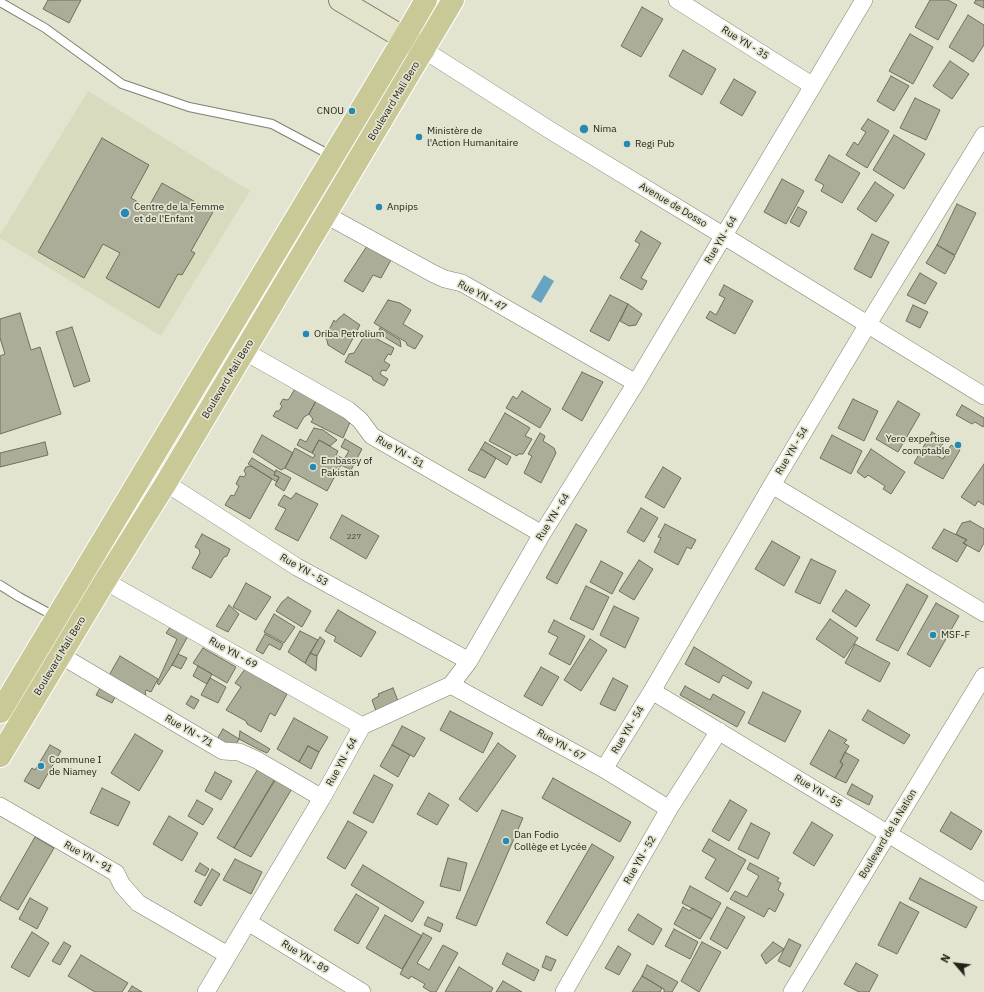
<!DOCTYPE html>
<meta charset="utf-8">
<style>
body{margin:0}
#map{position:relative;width:984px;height:992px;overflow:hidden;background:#e3e4cf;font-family:"IBM Plex Sans",sans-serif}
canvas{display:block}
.north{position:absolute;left:936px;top:944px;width:40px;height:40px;-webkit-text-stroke:3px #e3e4cf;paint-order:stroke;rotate:298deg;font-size:11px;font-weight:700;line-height:16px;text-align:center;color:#23231c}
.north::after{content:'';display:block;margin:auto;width:14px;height:18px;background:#23231c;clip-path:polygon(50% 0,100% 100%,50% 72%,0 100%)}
</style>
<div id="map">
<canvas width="984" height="992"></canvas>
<div class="north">N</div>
</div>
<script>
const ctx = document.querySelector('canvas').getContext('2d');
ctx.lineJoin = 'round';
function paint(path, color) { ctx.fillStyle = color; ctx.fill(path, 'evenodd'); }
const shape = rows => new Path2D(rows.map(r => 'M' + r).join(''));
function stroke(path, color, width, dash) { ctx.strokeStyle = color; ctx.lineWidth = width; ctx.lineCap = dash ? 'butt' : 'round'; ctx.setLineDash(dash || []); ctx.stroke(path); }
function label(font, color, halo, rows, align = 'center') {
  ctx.font = font + ' "IBM Plex Sans",sans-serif'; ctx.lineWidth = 3.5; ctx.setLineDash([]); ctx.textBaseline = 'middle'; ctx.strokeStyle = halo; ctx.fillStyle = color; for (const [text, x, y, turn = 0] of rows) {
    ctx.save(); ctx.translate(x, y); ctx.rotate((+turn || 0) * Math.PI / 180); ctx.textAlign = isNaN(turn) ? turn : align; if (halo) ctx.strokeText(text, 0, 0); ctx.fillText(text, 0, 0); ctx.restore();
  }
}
paint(shape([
 [88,91,250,191,161,336,0,238,0,235]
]), '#dadabe');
paint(shape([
 [544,275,554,281,541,303,531,297]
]), '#67a4c3');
const building = shape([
 [48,0,81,0,69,23,43,9,48,0],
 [930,0,948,0,957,5,938,40,915,27,930,0],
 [976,0,984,0,984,8,974,3,976,0],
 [642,7,663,19,641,57,621,46,642,7],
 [968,15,984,25,984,45,973,62,949,47,968,15],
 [910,34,933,47,913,84,889,71,910,34],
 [683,50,716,69,702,95,669,76,683,50],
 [950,61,969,74,952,99,933,86,950,61],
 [891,76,909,86,894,111,877,101,891,76],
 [734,79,756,92,742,116,720,103,734,79],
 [915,98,940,110,926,140,900,128,915,98],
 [868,119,889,131,867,168,846,155,854,142,858,145,866,132,861,129,868,119],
 [894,135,925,154,904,189,873,170,894,135],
 [102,138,149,165,131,198,148,208,162,183,213,212,191,251,195,253,182,275,178,274,159,308,106,278,120,253,103,244,84,278,38,252,102,138],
 [829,155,860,173,842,203,821,191,824,185,815,180,829,155],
 [782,179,804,191,786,224,764,212,782,179],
 [875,182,894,195,876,222,857,209,875,182],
 [957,204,976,213,955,255,937,245,957,204],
 [798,207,807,212,799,227,790,222,798,207],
 [641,231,661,243,641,278,647,281,642,290,620,278,640,244,635,241,641,231],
 [872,234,889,242,871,278,854,269,872,234],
 [937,245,955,256,945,274,926,263,937,245],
 [367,246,391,260,381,278,373,275,363,292,344,281,367,246],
 [920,273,937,283,925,304,907,295,920,273],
 [724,285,753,301,735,334,706,318,710,311,716,315,725,298,719,295,724,285],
 [610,295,628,304,609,341,590,331,610,295],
 [388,300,400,303,411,310,403,324,423,336,415,349,407,345,406,342,374,323,388,300],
 [628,304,642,314,636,325,629,326,620,321,628,304],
 [913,305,928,312,920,328,906,321,913,305],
 [20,313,31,350,40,347,61,414,0,434,0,356,5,354,0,338,0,319,20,313],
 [344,314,360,325,344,355,328,345,327,340,325,338,334,320,336,322,338,319,344,314],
 [72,327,90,381,74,387,56,332,72,327],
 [380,328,400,340,401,347,378,333,380,328],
 [366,333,394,348,391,355,388,354,384,361,390,365,386,371,382,370,380,374,388,379,384,386,373,380,372,377,345,362,349,354,354,353,366,333],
 [582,372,603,382,582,421,562,409,582,372],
 [296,387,317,399,309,414,304,417,297,429,273,416,276,411,279,411,282,406,280,404,283,399,287,400,289,399,296,387],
 [522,391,551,409,540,428,506,408,513,396,517,399,522,391],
 [317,399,351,420,343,438,311,422,313,419,309,414,317,399],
 [853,399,878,411,864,441,838,428,853,399],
 [898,401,920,414,898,452,876,439,898,401],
 [962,405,984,418,984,425,983,427,975,422,972,424,956,415,962,405],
 [505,413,530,428,525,436,532,439,523,454,518,454,517,456,489,441,505,413],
 [314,428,323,430,337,440,330,446,319,440,312,453,297,445,300,439,306,442,314,428],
 [932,432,945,440,936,455,943,459,951,445,960,450,943,479,914,463,932,432],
 [540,433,545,436,543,441,554,448,556,453,541,483,524,473,532,456,528,454,540,433],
 [262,435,293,453,285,468,281,470,253,452,262,435],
 [832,435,862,451,851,474,820,458,832,435],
 [345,439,362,449,351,470,341,465,327,491,285,468,295,448,313,458,315,455,312,453,319,440,338,451,336,455,344,459,349,451,341,447,345,439],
 [45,442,48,455,0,467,0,453,45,442],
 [485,442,511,457,507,465,481,449,485,442],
 [481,449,496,458,485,478,468,470,481,449],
 [871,449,905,472,891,494,883,489,885,486,868,475,865,478,857,472,871,449],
 [252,458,275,472,274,475,279,477,277,482,248,464,252,458],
 [984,464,984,505,978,501,975,506,961,497,984,464],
 [251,466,272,479,250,519,225,505,231,495,234,496,239,486,236,484,240,476,244,477,246,474,244,471,246,467,251,466],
 [663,467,681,478,664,508,645,497,663,467],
 [276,470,291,478,284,491,275,485,279,477,274,475,276,470],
 [296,493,318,504,298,541,275,529,286,509,278,505,284,495,291,499,296,493],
 [641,508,658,518,644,542,627,532,641,508],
 [342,515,379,536,366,559,330,538,342,515],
 [970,521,984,529,984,543,979,552,963,543,967,540,956,534,962,523,970,521],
 [576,524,587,530,557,584,546,578,576,524],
 [665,524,696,540,691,549,687,547,678,565,654,552,661,538,658,537,665,524],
 [944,529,967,540,963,543,967,545,957,562,932,548,944,529],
 [202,534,230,549,227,556,224,557,211,578,192,568,200,553,199,549,195,547,202,534],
 [772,541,800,557,784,586,755,569,772,541],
 [811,559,836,571,820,604,795,592,811,559],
 [639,560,653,569,634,600,619,591,639,560],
 [601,561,623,573,612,594,590,582,601,561],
 [246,583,271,597,256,620,233,607,246,583],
 [907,584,928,596,898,651,876,640,907,584],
 [586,586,609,597,593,630,570,619,586,586],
 [846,590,870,605,856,627,832,611,846,590],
 [288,597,311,611,302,627,276,611,282,602,288,597],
 [936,603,959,616,930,667,907,654,936,603],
 [229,605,239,614,228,632,216,626,229,605],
 [614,606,639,618,625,648,600,635,614,606],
 [338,610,376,632,361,657,334,641,336,637,325,631,338,610],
 [274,614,295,627,284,643,264,632,274,614],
 [830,619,858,638,844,658,816,639,830,619],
 [554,620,585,636,570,665,549,654,558,637,548,632,554,620],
 [171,626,188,636,172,665,159,685,157,683,177,639,166,633,171,626],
 [300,631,318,640,305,663,288,652,300,631],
 [265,634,283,644,280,650,269,644,263,654,256,650,265,634],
 [320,637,325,641,317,656,310,653,320,637],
 [590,639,607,650,581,691,564,680,590,639],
 [855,644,890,663,880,682,845,663,855,644],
 [694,647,752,682,748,689,723,675,719,683,685,664,694,647],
 [203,648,236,667,227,683,193,663,203,648],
 [310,653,317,656,316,671,305,663,310,653],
 [178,654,187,658,181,669,172,665,178,654],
 [120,656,158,679,151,692,146,690,145,693,146,694,142,700,107,679,120,656],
 [198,666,212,674,207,684,193,676,198,666],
 [541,667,559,677,542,706,524,696,541,667],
 [245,669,287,694,275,716,270,713,261,732,247,724,246,721,226,710,241,687,235,683,245,669],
 [210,678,226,687,218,703,201,695,210,678],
 [613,678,628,686,615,711,600,704,613,678],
 [102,685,117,693,112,703,96,695,102,685],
 [685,686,710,700,713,694,745,712,737,727,680,695,685,686],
 [393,688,398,701,376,711,372,700,379,696,378,694,393,688],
 [763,692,801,711,785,742,748,723,763,692],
 [191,696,199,700,194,709,186,704,191,696],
 [868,710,910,735,904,744,862,720,868,710],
 [450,711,493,733,483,753,440,730,450,711],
 [294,718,328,737,319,752,308,746,299,762,277,749,294,718],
 [402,726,425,738,414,757,392,745,402,726],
 [223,729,239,739,234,748,217,739,223,729],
 [829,730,847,740,844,743,849,746,840,762,843,764,835,778,810,764,829,730],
 [240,731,270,749,267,753,260,750,258,749,239,739,240,731],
 [135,734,163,751,139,791,111,773,135,734],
 [498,743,516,756,477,812,459,799,498,743],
 [50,745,61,751,39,789,24,781,32,768,35,770,50,745],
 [392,745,410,755,398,777,380,766,392,745],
 [308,746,319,752,311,769,299,762,308,746],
 [845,752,859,760,846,783,835,778,843,764,840,762,845,752],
 [259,767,276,777,234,848,217,838,259,767],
 [215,772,232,781,221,800,205,791,215,772],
 [374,775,393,785,373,823,353,813,374,775],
 [277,777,293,787,251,857,234,848,277,777],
 [553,778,631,822,620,842,542,798,553,778],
 [852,784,873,796,869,805,847,794,852,784],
 [102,788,130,802,118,826,90,813,102,788],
 [429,793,449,805,437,825,417,814,429,793],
 [197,800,213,809,203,825,188,816,197,800],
 [730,800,747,810,729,841,712,831,730,800],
 [502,810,523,818,476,926,456,918,502,810],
 [951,812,982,831,971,850,940,831,951,812],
 [169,816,198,833,182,861,153,844,169,816],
 [348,821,367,832,345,869,327,858,348,821],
 [812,822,833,835,814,866,793,853,812,822],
 [751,823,770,833,758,859,738,849,751,823],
 [35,837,54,848,18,910,0,900,0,898,35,837],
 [709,839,746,860,728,892,705,878,716,859,702,851,709,839],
 [592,844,614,857,567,936,546,923,592,844],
 [448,858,467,863,460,891,440,886,448,858],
 [235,859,262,872,251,894,223,880,235,859],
 [200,863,209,869,205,876,195,871,200,863],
 [750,863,779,878,777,881,781,883,778,890,784,894,775,912,769,908,764,917,730,899,735,891,747,897,759,876,747,869,750,863],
 [363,865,424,902,412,922,351,885,363,865],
 [212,869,220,874,201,906,194,902,212,869],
 [920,878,977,907,966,928,909,899,920,878],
 [690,886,721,903,712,919,682,903,690,886],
 [356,894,379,908,358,944,334,930,356,894],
 [30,898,48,908,37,929,19,919,30,898],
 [900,902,919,912,897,954,878,945,900,902],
 [683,907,690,911,692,908,712,919,700,939,674,924,683,907],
 [727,907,745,917,727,949,710,939,727,907],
 [638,914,662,929,653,945,628,930,638,914],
 [385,915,422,936,402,969,366,948,385,915],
 [428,917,443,924,440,932,424,925,428,917],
 [674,929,698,942,690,959,665,946,674,929],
 [32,932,49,943,29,977,11,967,32,932],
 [423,933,432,938,417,963,429,970,443,945,458,953,436,992,431,992,423,987,425,984,411,976,409,979,400,974,423,933],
 [789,939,801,945,790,967,778,961,789,939],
 [64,942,71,946,60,965,52,961,64,942],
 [702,942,721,952,699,992,681,981,702,942],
 [773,942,784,949,766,964,761,955,773,942],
 [618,946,631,954,619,975,605,968,618,946],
 [507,953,539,970,534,981,502,964,507,953],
 [81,955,128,983,122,992,95,992,68,976,81,955],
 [546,956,556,960,551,971,542,967,546,956],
 [856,963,878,975,869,992,859,992,844,984,856,963],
 [647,965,678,982,672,992,664,992,664,989,662,988,642,976,647,965],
 [459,967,493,988,491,992,445,992,459,967],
 [642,976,662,988,660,992,632,992,642,976],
 [503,981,522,992,496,992,503,981],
 [132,986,142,992,128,992,132,986]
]);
paint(building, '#acad99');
stroke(building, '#6f705d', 1);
const lane = shape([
 [0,2,45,28,122,84,189,107,272,124,332,156],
 [0,585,19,597,56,617]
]);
const street = shape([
 [677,0,813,86],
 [424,50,553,132,724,236,984,396],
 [326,215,434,274,445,279,462,283,636,383],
 [244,351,348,410,360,420,372,436,542,534],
 [145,471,166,483,297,567,469,661],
 [772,485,984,613],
 [105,581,362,726],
 [60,655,223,751,239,752,257,760,322,798],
 [451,685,604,769,669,809],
 [652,691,984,892],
 [604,769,652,691,772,485,868,324,984,135],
 [0,806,116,873,122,885,138,903,228,955],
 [248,922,362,992],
 [206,992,322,798,362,726,451,685,469,661,542,534,636,383,864,0],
 [564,992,669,809,719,731],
 [792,992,984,676]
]);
const secondary = shape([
 [340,0,424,50]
]);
const primary = shape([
 [0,712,404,38,426,0],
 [0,756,105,581,166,483,453,0]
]);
stroke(lane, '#80806e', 10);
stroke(street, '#80806e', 18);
stroke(secondary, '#80806e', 24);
stroke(primary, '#fff', 24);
stroke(lane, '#fff', 8);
stroke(street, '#fff', 17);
stroke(secondary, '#e4e4cb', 22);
stroke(primary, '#c9c897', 22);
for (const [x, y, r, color] of [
 [352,111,4,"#2589b3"],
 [584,129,5,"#2589b3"],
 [419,137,4,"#2589b3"],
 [627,144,4,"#2589b3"],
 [379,207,4,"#2589b3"],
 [125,213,5,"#2589b3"],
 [306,334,4,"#2589b3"],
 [958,445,4,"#2589b3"],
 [313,467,4,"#2589b3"],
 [933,635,4,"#2589b3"],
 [41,766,4,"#2589b3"],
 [506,841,4,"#2589b3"]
]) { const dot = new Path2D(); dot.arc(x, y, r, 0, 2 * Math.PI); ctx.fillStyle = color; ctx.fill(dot); stroke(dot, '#e3e4cf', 1.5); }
label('8px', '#45463b', null, [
 ["227",354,537]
]);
label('10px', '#23231c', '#e3e4cf', [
 ["Rue YN - 35",745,43,32],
 ["Boulevard Mali Bero",394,101,-59],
 ["Avenue de Dosso",673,205,31],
 ["Rue YN - 64",721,240,-59],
 ["Rue YN - 47",482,296,28],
 ["Boulevard Mali Bero",228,379,-59],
 ["Rue YN - 54",792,451,-59],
 ["Rue YN - 51",400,452,30],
 ["Rue YN - 64",553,517,-58],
 ["Rue YN - 53",304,570,30],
 ["Rue YN - 69",233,653,29],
 ["Boulevard Mali Bero",60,656,-59],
 ["Rue YN - 54",628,730,-59],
 ["Rue YN - 71",189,731,30],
 ["Rue YN - 67",561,745,29],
 ["Rue YN - 64",342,762,-61],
 ["Rue YN - 55",818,791,31],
 ["Boulevard de la Nation",888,834,-59],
 ["Rue YN - 91",88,857,29],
 ["Rue YN - 52",640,860,-60],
 ["Rue YN - 89",305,957,32]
]);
label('10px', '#23231c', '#e3e4cf', [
 ["CNOU",344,111,"right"],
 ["Nima",593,129],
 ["Ministère de",427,131],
 ["l'Action Humanitaire",427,143],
 ["Regi Pub",635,144],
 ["Centre de la Femme",134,207],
 ["et de l'Enfant",134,219],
 ["Anpips",387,207],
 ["Oriba Petrolium",314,334],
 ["Yero expertise",950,439,"right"],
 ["comptable",950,451,"right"],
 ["Embassy of",321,461],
 ["Pakistan",321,473],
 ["MSF-F",941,635],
 ["Commune I",49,760],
 ["de Niamey",49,772],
 ["Dan Fodio",514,835],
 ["Collège et Lycée",514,847]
], 'left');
</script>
